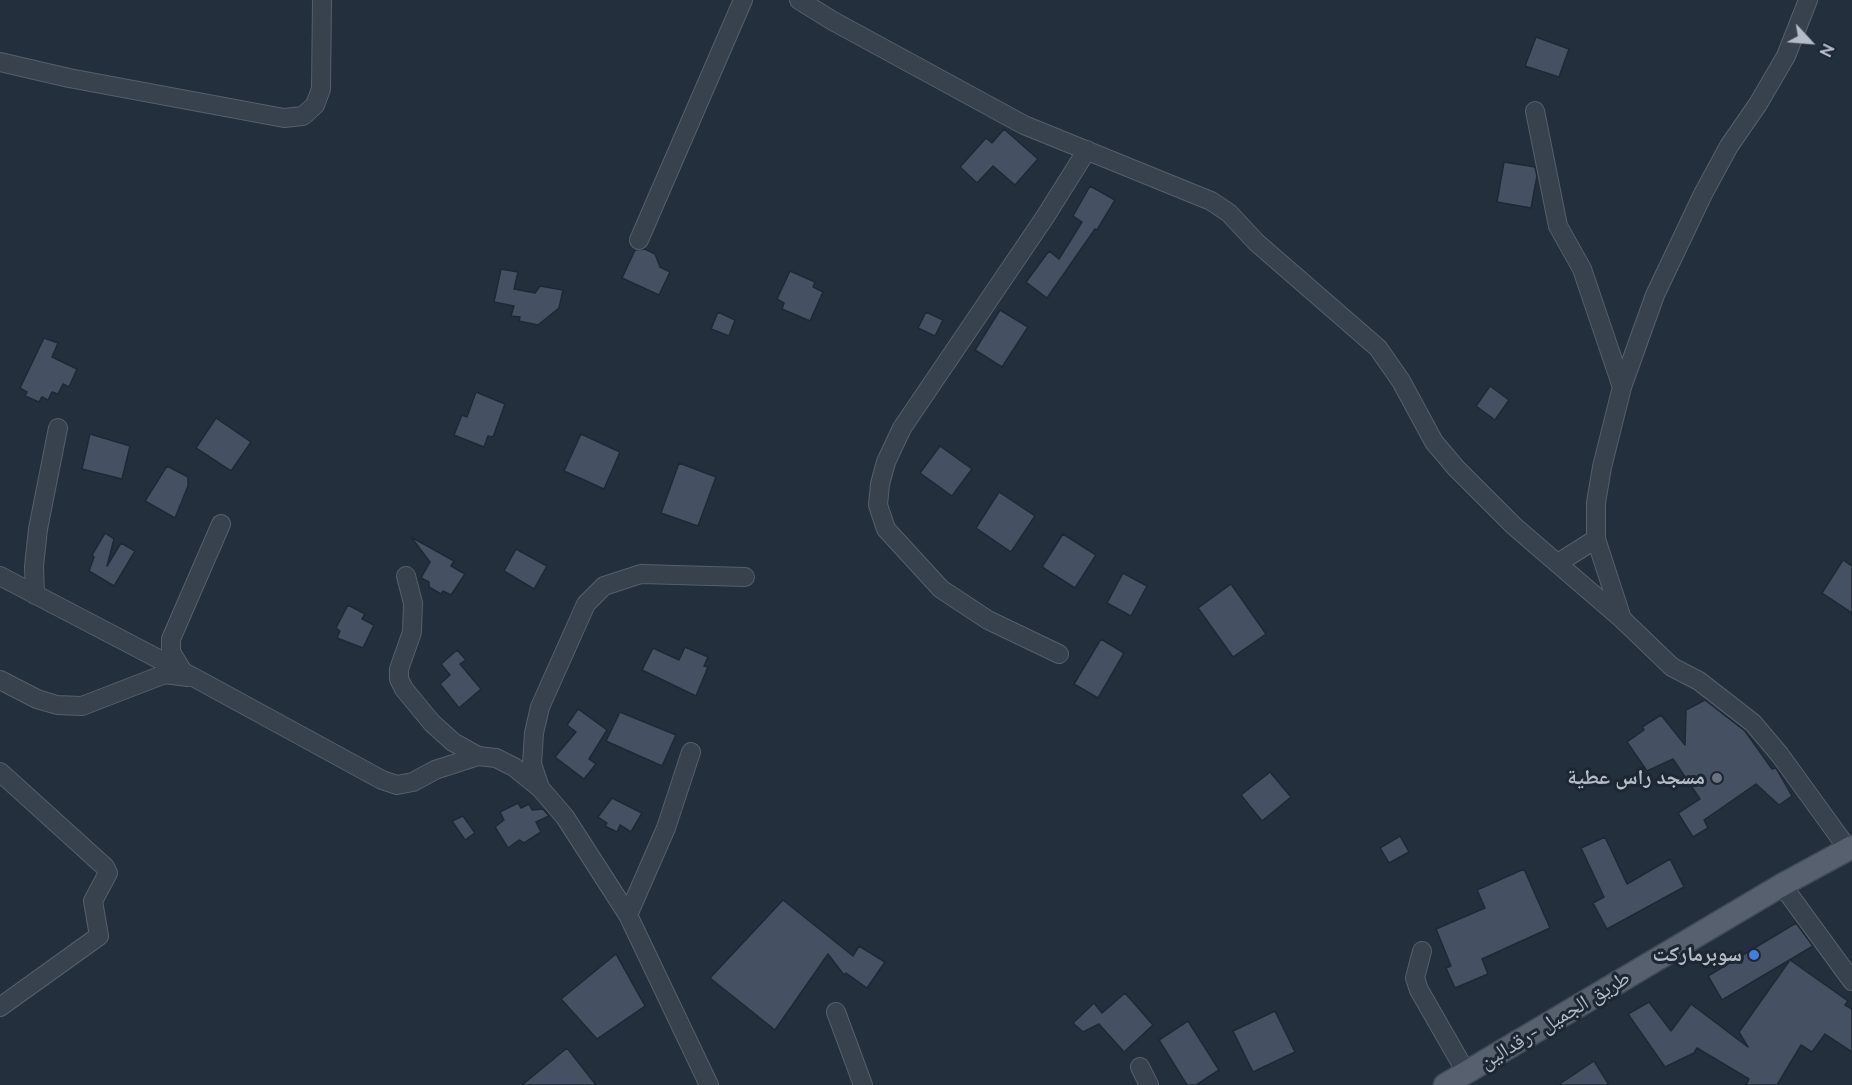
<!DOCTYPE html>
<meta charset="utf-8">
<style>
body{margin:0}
#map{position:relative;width:1852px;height:1085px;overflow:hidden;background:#242f3e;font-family:Raleway,sans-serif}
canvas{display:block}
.north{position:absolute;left:1780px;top:12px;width:60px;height:60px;-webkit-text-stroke:4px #1d2633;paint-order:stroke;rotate:116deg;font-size:16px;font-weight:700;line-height:24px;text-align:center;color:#b4bcc9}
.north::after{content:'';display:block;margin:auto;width:21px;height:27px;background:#b4bcc9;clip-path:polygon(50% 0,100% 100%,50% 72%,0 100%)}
</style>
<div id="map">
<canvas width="1852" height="1085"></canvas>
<div class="north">N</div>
</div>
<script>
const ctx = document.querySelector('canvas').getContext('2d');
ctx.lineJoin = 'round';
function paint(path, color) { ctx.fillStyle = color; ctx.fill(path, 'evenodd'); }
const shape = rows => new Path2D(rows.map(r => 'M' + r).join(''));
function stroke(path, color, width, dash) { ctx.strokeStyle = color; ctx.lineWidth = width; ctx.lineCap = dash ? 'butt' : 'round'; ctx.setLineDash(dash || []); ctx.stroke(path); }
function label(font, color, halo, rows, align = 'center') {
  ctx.font = font + ' Raleway,"Noto Naskh Arabic",sans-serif'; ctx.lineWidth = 6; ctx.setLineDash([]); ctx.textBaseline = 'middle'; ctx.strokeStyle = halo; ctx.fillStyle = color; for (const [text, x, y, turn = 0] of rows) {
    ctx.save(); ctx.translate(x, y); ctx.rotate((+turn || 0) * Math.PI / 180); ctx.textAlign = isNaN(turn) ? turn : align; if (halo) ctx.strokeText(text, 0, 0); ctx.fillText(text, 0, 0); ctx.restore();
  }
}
const building = shape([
 [1536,37,1569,49,1559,77,1525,66,1536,37],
 [1004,129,1038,159,1015,185,993,166,977,183,960,167,986,138,992,143,1004,129],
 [1504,162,1535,167,1537,176,1531,208,1497,202,1504,162],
 [1090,186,1115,200,1097,230,1095,229,1047,298,1026,282,1049,251,1059,259,1082,222,1073,216,1090,186],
 [645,249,655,254,660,267,670,272,659,295,622,278,635,250,645,249],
 [501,269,518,272,514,289,535,293,540,286,563,290,559,308,538,325,519,321,520,317,511,316,514,306,494,302,501,269],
 [790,271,815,282,813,287,823,292,810,321,782,309,784,303,777,299,790,271],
 [1000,310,1028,327,1002,367,975,350,1000,310],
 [718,312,735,320,729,336,711,329,718,312],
 [926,312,943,320,935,336,918,328,926,312],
 [44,338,58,343,52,357,77,369,69,387,63,384,58,394,52,392,48,400,42,397,39,402,25,396,27,392,20,388,44,338],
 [1490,386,1509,400,1495,420,1476,406,1490,386],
 [476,392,505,404,493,437,488,436,484,447,454,435,462,415,467,417,476,392],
 [216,418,251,442,231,471,196,448,216,418],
 [90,434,130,446,122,479,82,469,90,434],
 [581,434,620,452,604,489,564,471,581,434],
 [940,446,972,469,952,496,920,473,940,446],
 [679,463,716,477,698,526,661,513,679,463],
 [167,466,188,477,188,486,175,518,145,501,167,466],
 [999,492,1035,516,1011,552,976,528,999,492],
 [105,533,114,539,107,566,121,543,135,551,114,586,89,571,94,557,92,555,105,533],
 [1063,534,1096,555,1075,588,1042,567,1063,534],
 [411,537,454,561,451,566,465,574,451,595,443,591,441,594,429,587,429,582,421,578,430,562,411,537],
 [516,549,547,566,534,589,504,571,516,549],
 [1843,560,1852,566,1852,613,1822,593,1843,560],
 [1123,573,1147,586,1131,616,1107,603,1123,573],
 [1231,584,1266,634,1233,657,1198,608,1231,584],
 [348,605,365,614,362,619,374,625,363,648,337,638,340,631,336,628,348,605],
 [1101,639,1124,653,1098,698,1074,684,1101,639],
 [685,647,708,657,704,666,708,667,696,696,642,670,653,648,679,660,685,647],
 [457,650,466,660,460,664,481,689,459,708,440,684,450,675,441,664,457,650],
 [1705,700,1745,731,1772,769,1776,768,1792,796,1779,805,1756,784,1704,820,1708,828,1693,837,1678,813,1700,799,1673,759,1647,771,1627,742,1644,730,1642,727,1661,715,1685,745,1686,710,1705,700],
 [578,709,607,730,589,759,596,764,584,779,555,757,576,732,567,725,578,709],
 [620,712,676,735,662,766,606,741,620,712],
 [1270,772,1291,797,1262,821,1241,795,1270,772],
 [612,798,642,813,631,832,620,825,617,832,605,826,607,823,598,817,612,798],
 [518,803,521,808,529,804,532,810,543,809,549,816,536,822,541,832,524,843,519,840,508,848,495,827,504,820,500,812,518,803],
 [463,816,475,833,465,840,452,821,463,816],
 [1400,836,1409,852,1389,863,1380,848,1400,836],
 [1605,837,1627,884,1670,859,1684,887,1607,929,1593,903,1604,897,1581,848,1605,837],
 [1524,869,1550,928,1482,959,1488,974,1455,988,1446,968,1451,966,1436,929,1485,908,1477,890,1524,869],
 [783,900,853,956,859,946,885,962,867,988,846,973,844,975,828,954,775,1030,710,978,783,900],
 [1796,923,1813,946,1722,1000,1708,976,1796,923],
 [616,954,645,1006,597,1039,561,999,616,954],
 [1790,960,1848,1001,1845,1005,1852,1009,1852,1052,1825,1034,1812,1052,1801,1045,1777,1085,1746,1085,1749,1079,1697,1048,1694,1053,1665,1067,1628,1014,1649,1002,1671,1031,1691,1004,1748,1047,1739,1032,1790,960],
 [1125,993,1153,1025,1124,1052,1099,1024,1083,1032,1073,1023,1094,1003,1102,1013,1125,993],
 [1275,1011,1295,1052,1253,1072,1233,1031,1275,1011],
 [1188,1021,1219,1070,1196,1085,1187,1085,1159,1040,1188,1021],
 [567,1048,596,1085,522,1085,567,1048],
 [1594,1061,1609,1085,1558,1085,1594,1061]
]);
paint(building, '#455162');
stroke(building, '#1f2835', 1.5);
const minor = shape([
 [799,0,833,21,1024,125,1211,201,1229,213,1256,242,1378,348,1401,381,1434,442,1456,468,1514,526,1622,619,1672,667,1699,681,1753,723,1780,755,1848,849],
 [0,62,69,78,284,118,303,116,315,105,321,89,322,0],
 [1535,111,1558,226,1582,269,1622,387],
 [639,240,743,0],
 [1558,563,1596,539],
 [0,576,195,678,382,780,397,785,413,782,435,770,478,756],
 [406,576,413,603,412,632,399,669,399,679,404,689,432,723,453,742,478,756,496,758,514,767,540,788,565,817,628,915,709,1085],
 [35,595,34,566,38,529,58,428],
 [1622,619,1596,539,1596,503,1602,467,1622,387,1655,295,1703,194,1729,146,1758,104,1786,56,1808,0],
 [1059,654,988,620,941,589,886,529,878,505,880,484,886,462,902,428,1045,217,1087,150],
 [183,672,171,652,171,639,221,524],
 [0,680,37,699,57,705,82,706,165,674,188,677],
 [0,772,105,867,108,873,93,901,99,936,0,1007],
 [540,788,532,764,534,733,540,707,586,604,604,586,641,574,745,577],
 [1782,885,1852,981],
 [628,915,666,828,691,752],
 [1422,951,1415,978,1419,990,1466,1072],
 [836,1012,863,1085],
 [1140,1067,1149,1085]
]);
const major = shape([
 [1445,1085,1782,885,1852,847]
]);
stroke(minor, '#565f6c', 20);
stroke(major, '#414a57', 25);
stroke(minor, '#38414e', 18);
stroke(major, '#56606e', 22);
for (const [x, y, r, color] of [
 [1717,778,6,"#6b7280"],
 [1754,955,6,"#3f7fe0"]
]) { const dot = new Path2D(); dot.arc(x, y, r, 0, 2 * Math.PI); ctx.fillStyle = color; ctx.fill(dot); stroke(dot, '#1d2633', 2); }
label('bold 21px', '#b4bcc9', '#1d2633', [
 ["مسجد راس عطية",1705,778],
 ["سوبرماركت",1742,955]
], 'right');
label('21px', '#b4bcc9', '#1d2633', [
 ["طريق الجميل -رقدالين",1555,1020,-31]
]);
</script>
